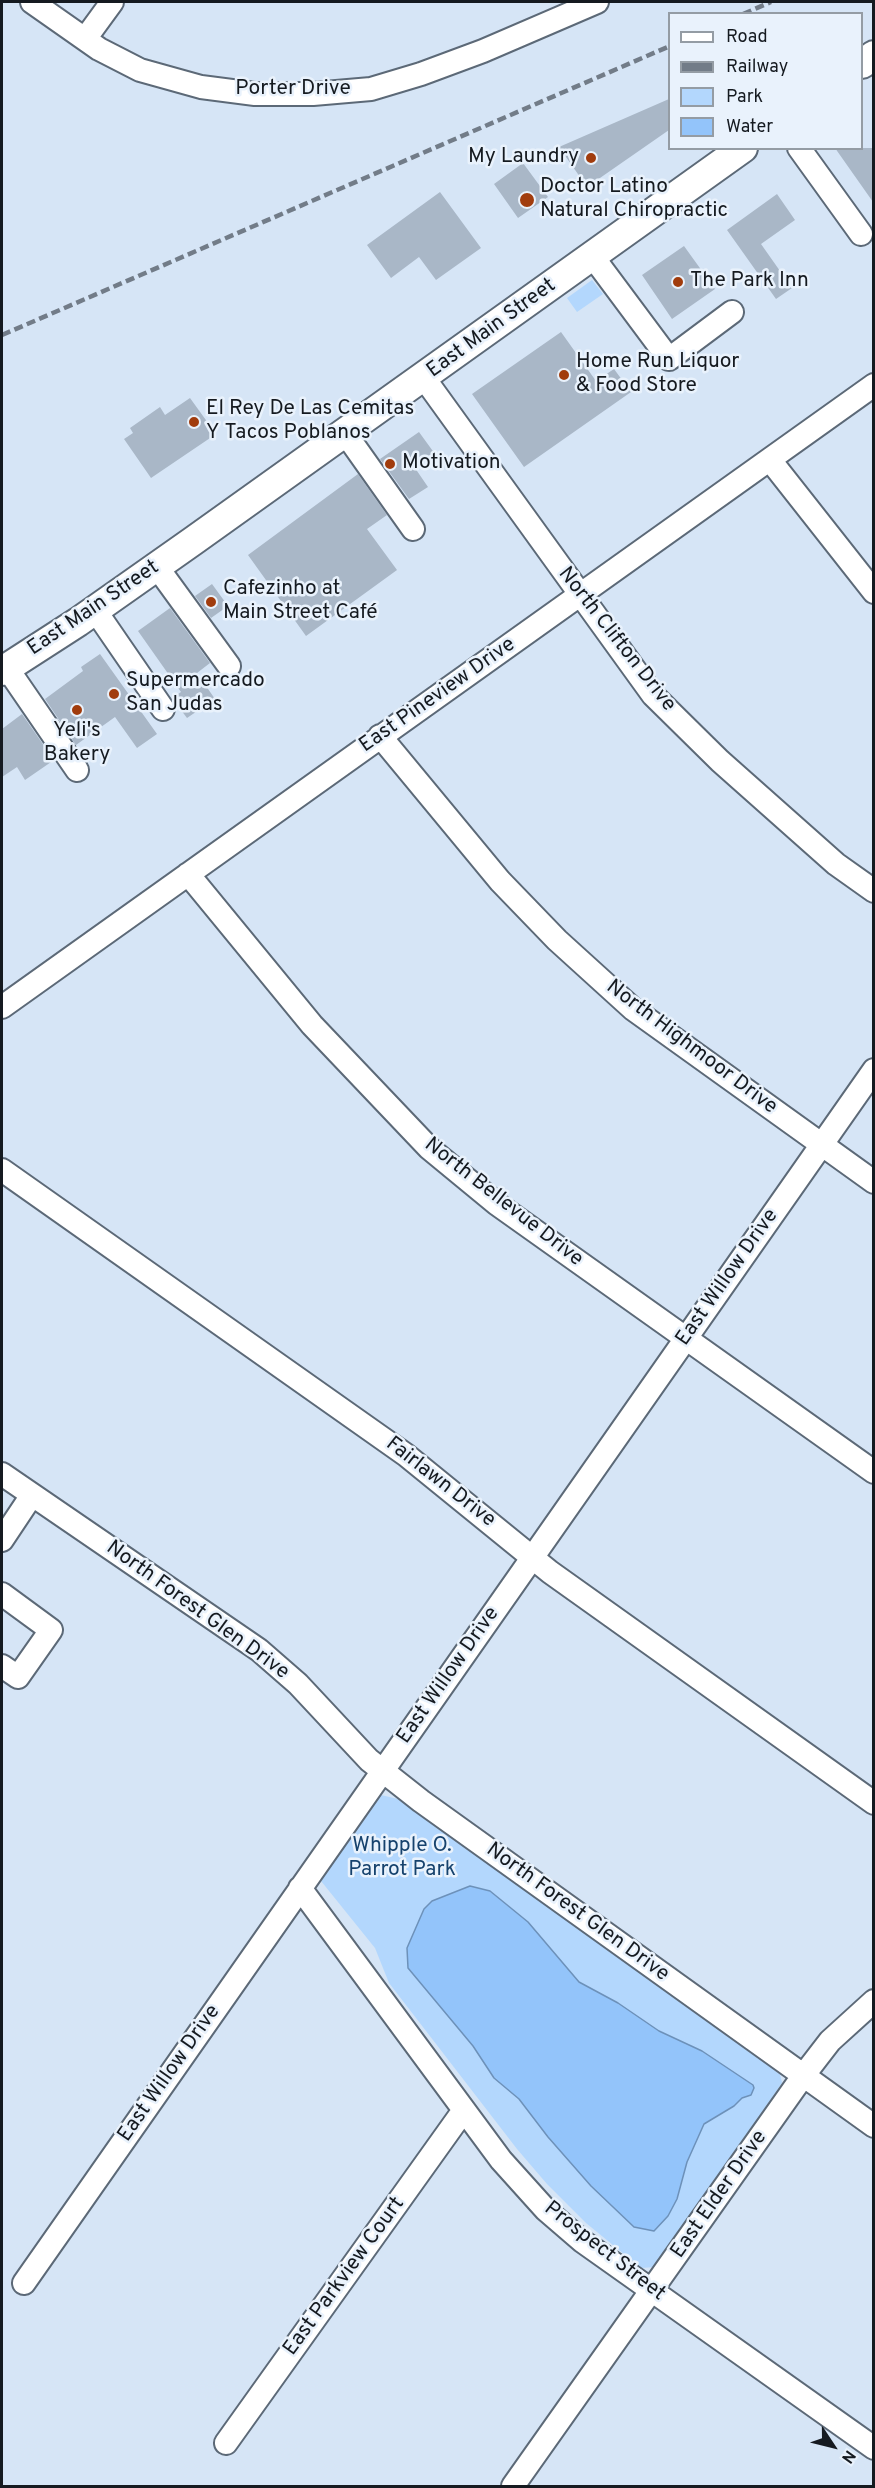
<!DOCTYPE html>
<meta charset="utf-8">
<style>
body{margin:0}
#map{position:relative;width:875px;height:2488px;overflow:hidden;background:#d6e5f6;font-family:Overpass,sans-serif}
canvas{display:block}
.frame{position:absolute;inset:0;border:3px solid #151a20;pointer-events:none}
.legend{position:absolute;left:668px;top:12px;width:195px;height:138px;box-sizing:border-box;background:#e9f2fc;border:2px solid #949ca4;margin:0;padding:8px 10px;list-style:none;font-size:18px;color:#151a20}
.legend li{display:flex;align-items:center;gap:12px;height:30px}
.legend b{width:30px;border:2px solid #949ca4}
.north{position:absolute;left:803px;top:2416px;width:60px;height:60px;-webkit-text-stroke:4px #e9f2fc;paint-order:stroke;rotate:125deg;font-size:16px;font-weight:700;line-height:24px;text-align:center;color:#151a20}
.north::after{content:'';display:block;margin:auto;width:21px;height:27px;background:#151a20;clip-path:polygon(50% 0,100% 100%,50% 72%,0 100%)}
</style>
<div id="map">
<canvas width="875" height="2488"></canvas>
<div class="frame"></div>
<ul class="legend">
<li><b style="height:8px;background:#fff"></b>Road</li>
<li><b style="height:8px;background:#727c88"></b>Railway</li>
<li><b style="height:16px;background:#b3d7fd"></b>Park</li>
<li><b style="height:16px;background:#93c4fa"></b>Water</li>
</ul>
<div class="north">N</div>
</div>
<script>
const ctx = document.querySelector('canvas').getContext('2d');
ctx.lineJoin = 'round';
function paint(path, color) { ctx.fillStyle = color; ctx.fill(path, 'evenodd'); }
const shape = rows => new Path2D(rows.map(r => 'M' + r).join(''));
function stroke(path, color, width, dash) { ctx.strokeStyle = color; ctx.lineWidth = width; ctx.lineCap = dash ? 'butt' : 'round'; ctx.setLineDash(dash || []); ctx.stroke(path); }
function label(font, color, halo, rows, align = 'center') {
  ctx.font = font + ' Overpass,sans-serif'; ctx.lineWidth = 5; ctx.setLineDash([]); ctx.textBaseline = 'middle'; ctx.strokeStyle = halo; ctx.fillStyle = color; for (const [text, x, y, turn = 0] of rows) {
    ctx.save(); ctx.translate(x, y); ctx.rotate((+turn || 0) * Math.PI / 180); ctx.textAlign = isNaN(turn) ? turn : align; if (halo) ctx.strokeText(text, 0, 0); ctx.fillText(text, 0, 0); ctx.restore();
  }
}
paint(shape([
 [592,280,603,294,577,312,567,298],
 [381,1795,398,1799,780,2074,782,2083,655,2267,641,2268,586,2223,547,2184,517,2149,389,1983,375,1948,321,1881,326,1871]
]), '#b3d7fd');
const water = shape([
 [470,1886,490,1891,528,1922,579,1982,618,2003,659,2031,702,2051,753,2085,754,2088,751,2095,742,2098,734,2106,704,2124,687,2162,677,2199,668,2216,654,2231,634,2227,591,2186,548,2137,519,2099,494,2078,473,2046,408,1968,407,1948,424,1909,432,1901,470,1886]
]);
paint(water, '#93c4fa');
stroke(water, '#6d91b9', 1.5);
paint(shape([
 [669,99,669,130,587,187,559,147],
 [835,148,873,148,873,202],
 [523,163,548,197,518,218,494,184],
 [440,192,481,248,436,280,419,257,391,278,367,245],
 [777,194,795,220,761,244,792,288,776,299,727,230],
 [684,246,715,289,672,319,642,275],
 [561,332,596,381,614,369,631,392,524,467,472,394],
 [190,398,216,434,151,478,124,439,133,433,130,428,160,407,165,415],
 [419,432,435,454,415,468,428,487,409,499,380,459],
 [358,474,387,515,367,529,397,570,306,636,248,555],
 [212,584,228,606,211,618,195,596],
 [170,608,210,663,197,673,215,699,187,718,172,698,181,692,138,631],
 [100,654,157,734,137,748,115,717,76,745,45,699,83,671,81,667],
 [22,714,54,760,25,780,17,767,2,777,2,729]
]), '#a9b7c7');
const minor = shape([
 [32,2,99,49,140,70,201,87,255,94,313,94,371,89,421,74,483,51,597,2],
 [85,39,112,2],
 [799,148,861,234],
 [593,257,669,359,732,312],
 [424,378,653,695,720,761,836,864,874,891],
 [345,433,413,529],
 [770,460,874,592],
 [157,567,229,666],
 [95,610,163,709],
 [7,668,77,770],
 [380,736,500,881,557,940,633,1009,874,1182],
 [188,874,312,1025,429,1148,497,1204,874,1472],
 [2,1007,874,385],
 [2,1170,406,1455,550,1572,874,1803],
 [2,1474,259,1650,298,1684,369,1760,421,1801,874,2126],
 [2,1540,32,1495],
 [2,1594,51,1630,18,1677,2,1666],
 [300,1888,501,2160,546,2210,582,2241,874,2448],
 [24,2283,874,1070],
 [226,2443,464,2110],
 [513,2486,803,2076,830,2041,874,2001]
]);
const major = shape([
 [862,64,874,55],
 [2,671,78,622,193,541,743,148]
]);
stroke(minor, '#5c6977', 26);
stroke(major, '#5c6977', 32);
stroke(minor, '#fff', 22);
stroke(major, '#fff', 28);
stroke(shape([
 [743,14,771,2],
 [2,335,670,46]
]), '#727c88', 4.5, [9, 4.5]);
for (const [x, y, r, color] of [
 [591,158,6,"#a13c0d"],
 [527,200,8,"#a13c0d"],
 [678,282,6,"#a13c0d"],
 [564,375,6,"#a13c0d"],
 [194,422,6,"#a13c0d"],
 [390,464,6,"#a13c0d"],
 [211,602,6,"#a13c0d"],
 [114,694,6,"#a13c0d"],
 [77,710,6,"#a13c0d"]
]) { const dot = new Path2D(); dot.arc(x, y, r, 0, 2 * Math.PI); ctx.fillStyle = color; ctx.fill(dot); stroke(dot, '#e9f2fc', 2); }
label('21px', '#151a20', '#e9f2fc', [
 ["Porter Drive",293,90],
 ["East Main Street",492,329,-36],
 ["East Main Street",94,609,-34],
 ["North Clifton Drive",616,640,52],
 ["East Pineview Drive",438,696,-35],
 ["North Highmoor Drive",691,1048,37],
 ["North Bellevue Drive",503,1203,38],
 ["East Willow Drive",728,1278,-55],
 ["Fairlawn Drive",440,1483,38],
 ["North Forest Glen Drive",197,1611,36],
 ["East Willow Drive",449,1676,-55],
 ["North Forest Glen Drive",577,1913,36],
 ["East Willow Drive",170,2074,-55],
 ["East Elder Drive",720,2195,-55],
 ["Prospect Street",604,2252,38],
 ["East Parkview Court",345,2277,-54]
]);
label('21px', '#151a20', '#e9f2fc', [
 ["My Laundry",579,158,"right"],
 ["Doctor Latino",540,188],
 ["Natural Chiropractic",540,212],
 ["The Park Inn",690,282],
 ["Home Run Liquor",576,363],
 ["& Food Store",576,387],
 ["El Rey De Las Cemitas",206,410],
 ["Y Tacos Poblanos",206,434],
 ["Motivation",402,464],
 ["Cafezinho at",223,590],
 ["Main Street Café",223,614],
 ["Supermercado",126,682],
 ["San Judas",126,706],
 ["Yeli's",77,732,"center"],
 ["Bakery",77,756,"center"]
], 'left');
label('21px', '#16426d', '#e9f2fc', [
 ["Whipple O.",402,1847],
 ["Parrot Park",402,1871]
]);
</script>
